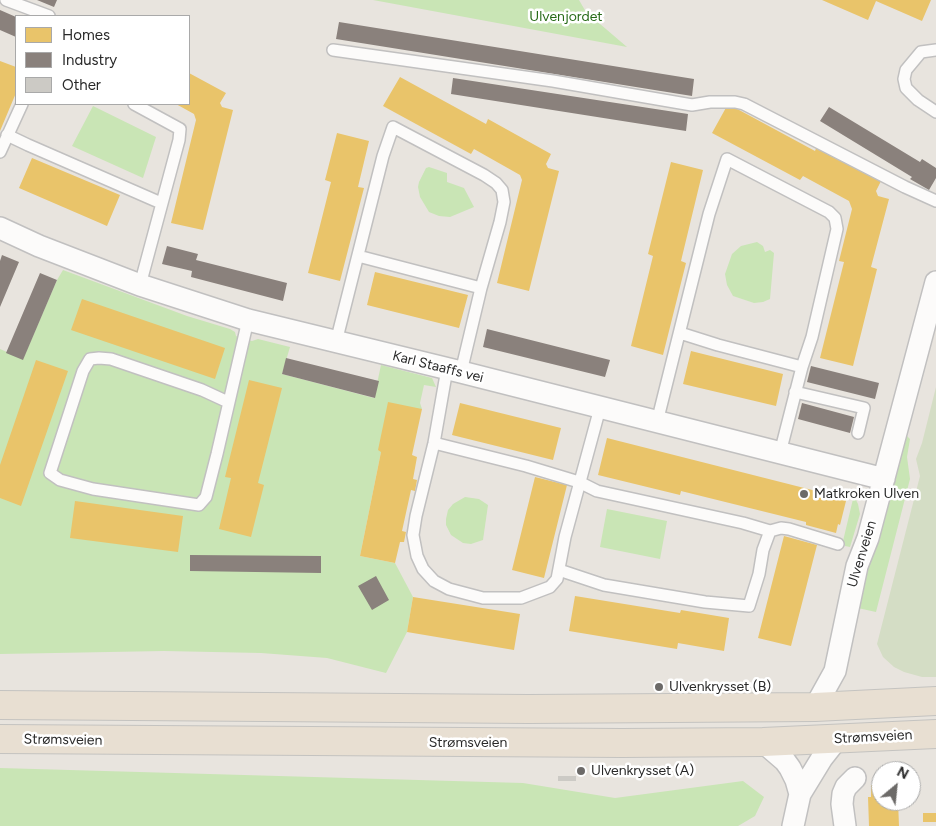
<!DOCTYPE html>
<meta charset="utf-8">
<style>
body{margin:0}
#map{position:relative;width:936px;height:826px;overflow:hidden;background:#e8e4de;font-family:Figtree,sans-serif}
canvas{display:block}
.legend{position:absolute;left:15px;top:15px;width:175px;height:90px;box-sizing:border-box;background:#fff;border:1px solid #a9a9a9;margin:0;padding:6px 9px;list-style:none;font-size:15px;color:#292929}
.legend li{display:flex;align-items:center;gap:10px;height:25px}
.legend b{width:25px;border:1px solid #a9a9a9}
.north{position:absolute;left:871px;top:761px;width:50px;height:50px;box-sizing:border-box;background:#fff;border:1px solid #a9a9a9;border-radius:50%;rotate:28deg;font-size:14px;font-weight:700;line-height:20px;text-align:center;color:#292929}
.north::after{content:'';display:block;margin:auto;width:18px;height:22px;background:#6c6a68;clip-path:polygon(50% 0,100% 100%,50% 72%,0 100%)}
</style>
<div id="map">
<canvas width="936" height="826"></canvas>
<ul class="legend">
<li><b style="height:14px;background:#e9c46a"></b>Homes</li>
<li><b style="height:14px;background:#8a817c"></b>Industry</li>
<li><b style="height:14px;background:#cccac5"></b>Other</li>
</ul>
<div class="north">N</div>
</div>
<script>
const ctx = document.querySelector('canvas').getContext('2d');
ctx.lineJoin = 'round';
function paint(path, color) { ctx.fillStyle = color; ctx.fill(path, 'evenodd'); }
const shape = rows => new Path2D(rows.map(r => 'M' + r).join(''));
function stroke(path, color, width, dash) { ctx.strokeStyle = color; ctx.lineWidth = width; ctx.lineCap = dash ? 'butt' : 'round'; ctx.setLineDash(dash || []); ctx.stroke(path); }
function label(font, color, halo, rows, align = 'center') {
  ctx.font = font + ' Figtree,sans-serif'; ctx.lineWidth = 5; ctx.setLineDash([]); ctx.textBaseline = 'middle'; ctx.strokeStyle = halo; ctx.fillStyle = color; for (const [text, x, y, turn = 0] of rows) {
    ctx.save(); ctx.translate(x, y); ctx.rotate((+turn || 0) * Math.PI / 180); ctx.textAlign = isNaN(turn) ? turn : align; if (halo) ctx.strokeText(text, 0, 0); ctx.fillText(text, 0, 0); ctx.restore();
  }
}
paint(shape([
 [373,0,579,0,586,12,627,47],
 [93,106,156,137,143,178,72,146],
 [429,167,447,173,447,182,464,188,474,207,450,217,439,216,429,212,420,197,418,187,419,182,426,168],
 [757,242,763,246,765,252,770,250,774,253,770,299,763,302,754,303,733,296,727,285,725,274,732,254,741,246],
 [63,270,187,316,230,329,235,332,236,336,243,339,252,341,258,339,290,347,282,374,374,398,381,365,432,378,436,387,424,385,420,403,422,409,381,452,360,556,395,563,413,597,407,632,386,673,327,658,261,653,164,651,0,654,0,349,23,359,57,280],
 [907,436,910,439,907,457,910,479,876,612,853,607,889,502],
 [465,497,479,499,488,505,483,540,471,544,463,543,451,535,446,525,446,519,448,510,453,504],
 [853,499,856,500,858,504,860,514,850,547,845,546,843,541],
 [607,509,667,521,660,559,600,547],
 [0,768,523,783,615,798,743,781,764,797,755,816,738,826,0,826]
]), '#c9e5b5');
paint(shape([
 [936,387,936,677,922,677,904,672,894,667,883,657,877,644,920,476,916,459,922,443]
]), '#d4ddc5');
paint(shape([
 [822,0,931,0,922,21,876,1,868,20],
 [0,61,16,67,16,93,0,131],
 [189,73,226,93,220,103,222,107,233,110,203,230,171,223,196,120,194,114,176,104,189,104],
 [400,77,486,124,488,119,551,154,546,164,548,168,559,171,529,291,497,283,522,180,520,175,474,149,471,154,383,106],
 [728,104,815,151,817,146,881,181,876,191,878,196,889,199,871,267,877,269,853,366,820,358,844,262,839,261,852,209,849,201,803,176,800,180,712,133],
 [337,133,369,141,358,187,364,188,340,281,308,273,331,182,325,180],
 [32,158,120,195,107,226,19,188],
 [671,162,703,170,681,261,686,263,663,355,631,346,653,256,648,254],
 [375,272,468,295,459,328,367,305],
 [82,299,225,348,215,379,71,330],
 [691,351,783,374,776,406,683,384],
 [36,360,68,371,21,506,0,498,0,465],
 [249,380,282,388,258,483,264,485,251,537,219,529,231,478,225,477],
 [388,402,422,409,412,455,417,457,413,479,417,480,415,491,411,490,402,531,406,532,404,542,400,542,395,563,360,556,381,452,378,450],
 [460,403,561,428,553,460,452,435],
 [607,438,820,492,820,493,829,496,830,493,847,497,840,525,838,524,836,533,806,525,806,522,681,491,680,495,598,475],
 [535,477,567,485,544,578,512,570],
 [75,501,183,516,178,552,70,538],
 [784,536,817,545,791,646,758,638],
 [575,596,680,613,681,610,729,618,724,651,678,643,677,649,569,631],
 [413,597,520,614,514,650,407,632],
 [871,785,881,785,881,801,898,801,899,826,869,826,868,797,871,797],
 [923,813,936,813,936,822,923,822]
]), '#e9c46a');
paint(shape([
 [37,0,57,0,54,7],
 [0,10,16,17,16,37,0,30],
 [339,22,694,79,692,96,336,39],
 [453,78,688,114,686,131,451,94],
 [829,107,920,162,922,159,936,168,936,178,929,190,910,179,912,177,820,121],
 [167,246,198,254,196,260,287,283,283,301,191,277,192,271,162,264],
 [2,255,19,262,0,307,0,261],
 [40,273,57,280,23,360,6,353],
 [487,329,610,360,605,377,483,347],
 [286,358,379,381,375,398,282,374],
 [811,366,879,383,875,399,807,382],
 [802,403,854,417,850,433,798,419],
 [190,555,321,556,321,573,190,571],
 [376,576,389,600,372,610,358,586]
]), '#8a817c');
paint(shape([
 [558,776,576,776,576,781,558,781]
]), '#cccac5');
const service = shape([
 [6,0,49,16],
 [333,50,553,81,692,105,710,102,735,102,744,104,905,187,936,201],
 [936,50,921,52,906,70,904,79,906,88,918,100,936,112],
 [134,104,180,129,179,140,140,285],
 [7,135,28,145,161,203],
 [0,152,22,104],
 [358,256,481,288],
 [680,333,718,345,802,367],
 [336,342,383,156,393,127,484,175,496,183,502,190,504,202,500,222,481,288,461,372],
 [447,369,434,443,416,516,413,535,417,556,423,569,434,581,449,589,483,598,521,598,550,587,557,579,565,537,600,408],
 [795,392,864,408,858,433],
 [228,402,202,390,111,359,99,358,90,359,83,371,50,473,60,480,93,489,199,505,206,497,217,454,248,320],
 [657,422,709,214,727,159,829,212,835,218,837,229,812,337,802,367,780,453],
 [434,443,526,466,579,482,597,491,743,523,770,531],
 [559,570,604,585,705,602,749,606,759,574,763,550,770,531,781,528,789,529,838,544]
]);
const minor = shape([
 [0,228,39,246,140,285,248,320,461,372,884,479],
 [815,707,835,671,857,566,868,538,936,282],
 [763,742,785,761,790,768,796,780,800,794],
 [793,826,800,794,822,758,837,739],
 [845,826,842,804,843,794,846,787,855,778]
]);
const trunk = shape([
 [0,705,529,709,815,707,936,701],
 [0,739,622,743,763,742,936,734]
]);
stroke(service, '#c1c0c0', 14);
stroke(minor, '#c1c0c0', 24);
stroke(trunk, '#c4c3c0', 30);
stroke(service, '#fcfbfa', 11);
stroke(minor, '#fcfbfa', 21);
stroke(trunk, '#e8dfd2', 28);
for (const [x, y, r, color] of [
 [804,494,5,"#6c6a68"],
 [659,687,5,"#6c6a68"],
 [581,771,5,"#6c6a68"]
]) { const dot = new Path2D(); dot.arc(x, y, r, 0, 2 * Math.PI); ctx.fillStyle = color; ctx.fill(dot); stroke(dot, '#fff', 2); }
label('14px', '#266a16', '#fff', [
 ["Ulvenjordet",566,17]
]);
label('14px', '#292929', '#fff', [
 ["Karl Staaffs vei",438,367,14],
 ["Ulvenveien",862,554,-73],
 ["Strømsveien",873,737,-3],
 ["Strømsveien",63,740,1],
 ["Strømsveien",468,743]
]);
label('14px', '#292929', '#fff', [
 ["Matkroken Ulven",814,494],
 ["Ulvenkrysset (B)",669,687],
 ["Ulvenkrysset (A)",591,771]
], 'left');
</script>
